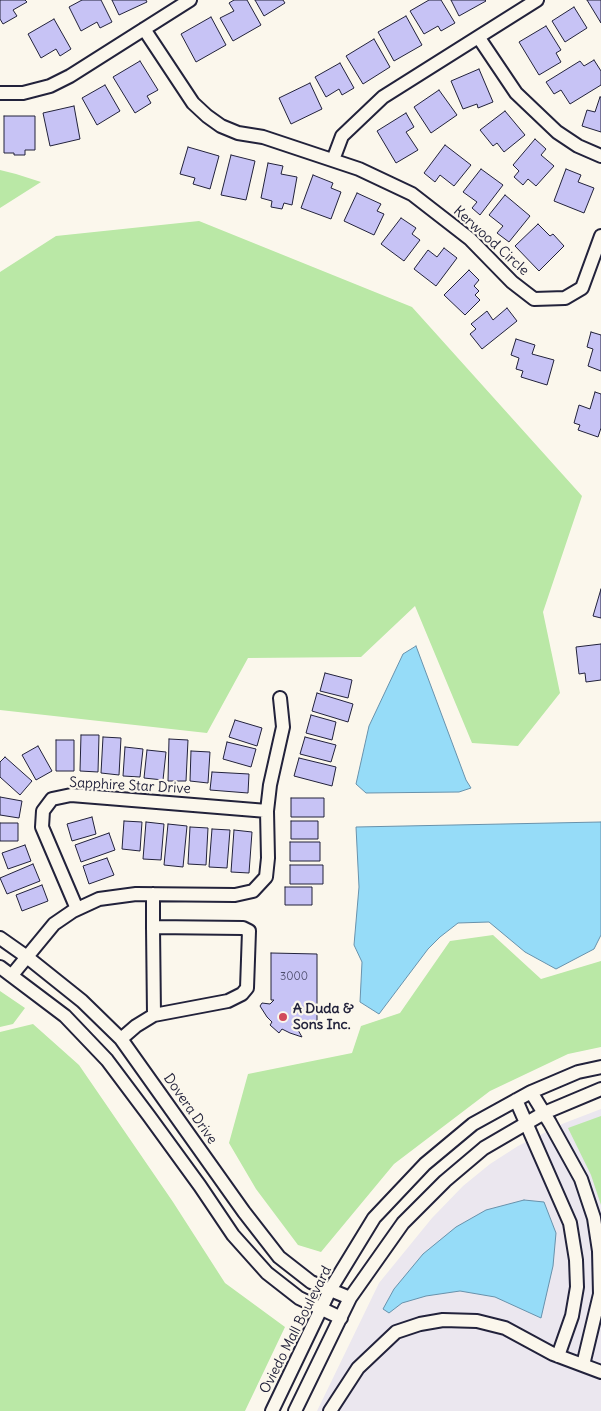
<!DOCTYPE html>
<style>
body{margin:0}
canvas{display:block;background:#fbf7ec}
</style>
<canvas width="601" height="1411"></canvas>
<script>
const ctx = document.querySelector('canvas').getContext('2d');
ctx.lineJoin = 'round';
function paint(path, color) { ctx.fillStyle = color; ctx.fill(path, 'evenodd'); }
const shape = rows => new Path2D(rows.map(r => 'M' + r).join(''));
function stroke(path, color, width, dash) { ctx.strokeStyle = color; ctx.lineWidth = width; ctx.lineCap = dash ? 'butt' : 'round'; ctx.setLineDash(dash || []); ctx.stroke(path); }
function label(font, color, halo, rows, align = 'center') {
  ctx.font = font + ' Delius,sans-serif'; ctx.lineWidth = 4.5; ctx.setLineDash([]); ctx.textBaseline = 'middle'; ctx.strokeStyle = halo; ctx.fillStyle = color; for (const [text, x, y, turn = 0] of rows) {
    ctx.save(); ctx.translate(x, y); ctx.rotate((+turn || 0) * Math.PI / 180); ctx.textAlign = isNaN(turn) ? turn : align; if (halo) ctx.strokeText(text, 0, 0); ctx.fillText(text, 0, 0); ctx.restore();
  }
}
paint(shape([
 [601,1109,601,1411,317,1411,379,1283,432,1218,463,1186,490,1164,518,1146,562,1124]
]), '#ebe7ef');
paint(shape([
 [0,170,16,174,41,182,0,208],
 [199,221,412,307,582,496,543,612,560,693,518,746,472,743,415,606,361,657,248,658,207,733,0,710,0,272,56,236],
 [493,935,541,979,601,961,601,1047,568,1054,490,1091,394,1164,321,1252,298,1245,256,1189,229,1143,248,1074,352,1053,361,1026,400,1013,450,941],
 [0,991,25,1008,13,1024,0,1027],
 [33,1024,79,1065,173,1202,225,1283,285,1327,245,1411,0,1411,0,1032],
 [601,1116,601,1205,591,1175,568,1128]
]), '#bae8a6');
const water = shape([
 [416,646,466,780,471,788,459,792,366,793,356,784,369,726,403,654,416,646],
 [601,822,601,935,594,949,556,969,525,952,489,922,458,923,440,937,428,949,379,1014,360,1002,362,962,354,945,359,887,356,827,601,822],
 [524,1200,544,1202,556,1233,553,1266,541,1318,495,1297,460,1291,426,1296,402,1303,389,1313,383,1309,394,1289,423,1254,456,1227,486,1210,524,1200]
]);
paint(water, '#96dcf8');
stroke(water, '#6892ac', 1);
const building = shape([
 [0,0,25,0,27,2,13,10,17,16,3,24,0,19,0,0],
 [82,0,101,0,112,22,100,28,97,22,81,31,69,7,82,0],
 [112,0,146,0,147,2,119,15,112,0],
 [234,0,247,0,261,25,233,41,220,18,234,11,229,3,234,0],
 [255,0,283,0,285,3,264,16,255,0],
 [429,0,441,0,455,23,441,31,438,26,424,34,410,11,429,0],
 [451,0,485,0,486,1,459,16,451,0],
 [587,0,601,0,601,23,587,0],
 [574,7,587,28,565,42,552,21,574,7],
 [406,16,422,45,394,61,378,32,406,16],
 [211,17,226,45,196,62,181,34,211,17],
 [54,19,71,49,60,56,56,49,41,58,28,34,54,19],
 [546,26,561,50,556,53,561,62,539,75,519,42,546,26],
 [374,39,390,67,363,84,346,56,374,39],
 [594,60,601,71,601,85,570,104,561,90,554,94,546,82,580,61,584,66,594,60],
 [140,61,158,90,147,96,151,103,135,113,113,77,140,61],
 [340,63,354,88,342,95,339,89,326,97,315,77,340,63],
 [479,69,493,102,478,108,477,104,463,109,451,81,479,69],
 [310,83,322,109,291,124,279,98,310,83],
 [105,85,120,111,97,125,82,98,105,85],
 [439,90,457,115,431,133,414,107,439,90],
 [600,97,601,97,601,132,582,126,587,110,595,112,600,97],
 [74,106,80,139,50,146,43,113,74,106],
 [505,111,525,135,504,152,497,143,493,146,480,130,505,111],
 [406,113,414,127,406,132,418,150,396,163,377,131,406,113],
 [4,116,35,116,35,150,25,150,25,155,14,155,14,153,4,153,4,116],
 [535,139,546,149,541,155,554,166,536,186,528,179,523,185,514,177,519,171,513,165,535,139],
 [445,145,471,165,454,186,440,175,435,182,424,173,445,145],
 [188,147,219,156,210,189,193,184,195,178,180,174,188,147],
 [231,155,255,161,246,200,221,195,231,155],
 [268,163,283,166,281,174,297,177,292,205,284,203,282,209,271,207,272,201,261,198,268,163],
 [481,169,503,185,480,215,472,208,477,202,463,192,481,169],
 [566,169,581,175,578,182,594,188,584,213,554,201,566,169],
 [313,175,333,183,331,188,341,192,331,219,301,208,313,175],
 [357,193,381,204,377,211,384,214,374,235,344,221,357,193],
 [505,195,530,216,509,242,497,233,503,226,489,215,505,195],
 [401,218,416,228,412,234,420,240,404,261,381,244,401,218],
 [538,224,550,236,553,234,564,246,539,271,515,246,538,224],
 [444,248,457,258,436,286,414,269,428,250,437,257,444,248],
 [469,270,479,280,474,286,479,291,475,295,480,300,465,315,444,295,469,270],
 [507,308,517,321,482,349,470,334,476,329,471,324,487,311,493,320,507,308],
 [591,332,601,335,601,371,588,366,593,349,587,347,591,332],
 [516,339,535,345,532,354,554,360,547,385,521,377,523,371,516,369,519,358,511,355,516,339],
 [595,392,601,394,601,428,598,437,578,430,580,425,574,423,579,405,590,409,595,392],
 [601,589,601,618,593,616,601,589],
 [601,644,601,680,586,682,585,673,579,674,576,647,601,644],
 [325,673,352,680,348,698,320,691,325,673],
 [317,693,353,704,348,722,312,711,317,693],
 [311,715,336,722,332,740,306,733,311,715],
 [235,720,262,728,257,746,229,737,235,720],
 [81,735,99,735,98,772,80,771,81,735],
 [103,737,121,738,119,775,101,773,103,737],
 [305,737,336,745,331,762,300,754,305,737],
 [169,739,188,740,186,781,168,781,169,739],
 [56,740,74,740,74,771,56,771,56,740],
 [227,742,256,749,251,767,223,759,227,742],
 [38,746,52,771,36,780,22,755,38,746],
 [125,747,143,749,140,777,123,776,125,747],
 [147,750,166,752,163,780,144,778,147,750],
 [191,751,210,752,208,783,190,781,191,751],
 [5,757,32,781,20,795,0,777,0,762,5,757],
 [299,758,336,767,332,786,294,776,299,758],
 [212,772,249,774,248,793,210,790,212,772],
 [0,797,22,801,19,818,0,815,0,797],
 [291,798,324,798,324,817,291,817,291,798],
 [92,817,96,834,72,841,67,824,92,817],
 [124,821,142,822,140,851,122,849,124,821],
 [291,821,318,821,318,839,291,839,291,821],
 [146,822,164,824,161,860,143,859,146,822],
 [0,823,18,823,18,841,0,841,0,823],
 [168,824,187,826,183,867,164,865,168,824],
 [190,827,208,828,206,865,188,864,190,827],
 [212,829,230,830,227,868,209,867,212,829],
 [234,830,252,832,249,873,231,872,234,830],
 [109,833,115,850,81,862,75,845,109,833],
 [290,842,320,842,320,861,290,861,290,842],
 [25,845,31,861,8,869,2,853,25,845],
 [107,858,114,875,89,884,83,866,107,858],
 [33,864,40,881,7,894,0,878,33,864],
 [290,865,323,865,323,884,290,884,290,865],
 [42,885,48,901,22,911,16,895,42,885],
 [285,887,312,887,312,905,285,905,285,887],
 [271,953,317,954,317,1022,308,1022,298,1030,302,1037,290,1033,282,1029,279,1033,270,1025,272,1022,267,1017,260,1006,262,1003,270,1004,274,1000,271,1000,271,953]
]);
paint(building, '#c7c3f5');
stroke(building, '#22223b', 1);
const minor = shape([
 [144,29,193,103,207,116,221,126,238,133,263,137,359,169,412,194,470,239,512,282,534,299,565,298,582,288,601,236],
 [479,38,516,93,557,132,578,146,601,156],
 [0,93,23,93,50,86,70,76,190,0],
 [333,160,342,136,383,97,537,0],
 [77,909,42,827,43,811,52,799,71,795,267,811],
 [153,927,154,1015],
 [0,938,27,957,82,1001,121,1039,244,1212,279,1257,311,1282,350,1298],
 [0,967,65,1016,107,1060,149,1116,200,1186,233,1235,267,1273,299,1298,341,1318],
 [12,975,54,924,73,911,99,899,136,894,235,895,253,891,266,877,268,858,267,811,270,785,283,727,280,698],
 [121,1039,136,1026,154,1015,228,1001,242,994,247,988,249,931,243,928,153,927,153,894],
 [531,1092,550,1123,581,1179,594,1218,599,1251,600,1294,583,1365],
 [516,1100,570,1223,576,1260,577,1287,572,1316,558,1356],
 [272,1411,330,1290,374,1218,425,1164,473,1124,531,1092,578,1072,601,1067],
 [295,1411,350,1298,403,1223,445,1181,484,1148,544,1113,601,1089],
 [330,1411,358,1368,396,1332,420,1324,443,1320,477,1321,505,1328,553,1354,601,1372]
]);
stroke(minor, '#22223b', 16);
stroke(minor, '#fbf7ec', 12);
for (const [x, y, r, color] of [
 [283,1017,5,"#d1495b"]
]) { const dot = new Path2D(); dot.arc(x, y, r, 0, 2 * Math.PI); ctx.fillStyle = color; ctx.fill(dot); stroke(dot, '#fbf7ec', 2); }
label('11px', '#4b4a6a', null, [
 ["3000",294,977]
]);
label('14px', '#22223b', '#fbf7ec', [
 ["Kerwood Circle",491,241,42],
 ["Sapphire Star Drive",130,786,3],
 ["Dovera Drive",190,1109,55],
 ["Oviedo Mall Boulevard",296,1330,-63]
]);
label('bold 14px', '#22223b', '#fbf7ec', [
 ["A Duda &",293,1009],
 ["Sons Inc.",293,1025]
], 'left');
</script>
